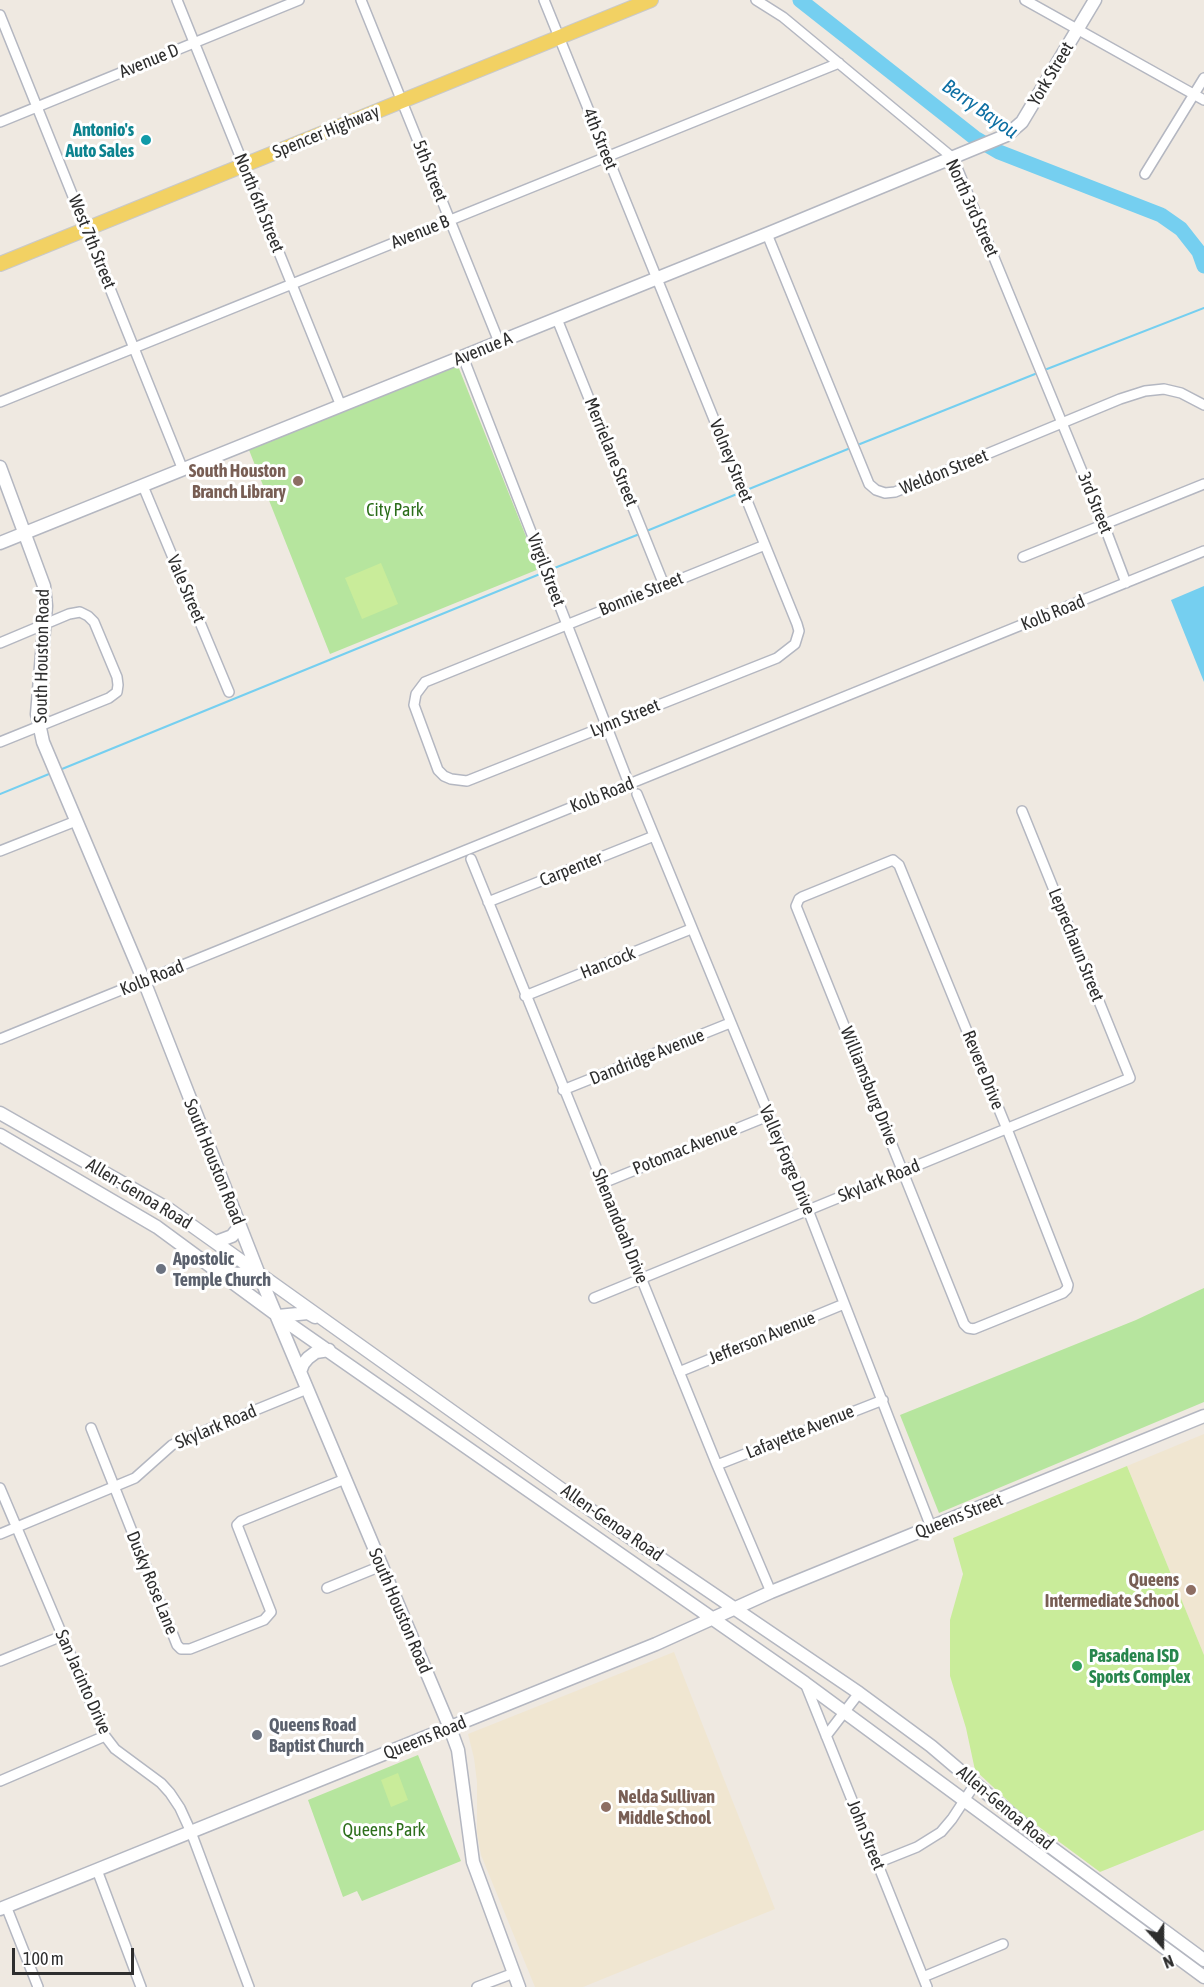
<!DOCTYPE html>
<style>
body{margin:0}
#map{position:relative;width:1204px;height:1987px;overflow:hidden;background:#efe9e1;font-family:"Asap Condensed",sans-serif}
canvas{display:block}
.north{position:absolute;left:1132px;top:1915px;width:60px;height:60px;-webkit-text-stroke:4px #fff;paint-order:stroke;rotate:159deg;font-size:16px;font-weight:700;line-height:24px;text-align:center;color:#2e2e2e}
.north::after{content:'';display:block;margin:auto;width:21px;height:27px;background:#2e2e2e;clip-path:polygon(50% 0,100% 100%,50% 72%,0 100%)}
.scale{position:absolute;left:12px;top:1948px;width:122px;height:27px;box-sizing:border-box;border:3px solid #2e2e2e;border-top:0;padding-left:8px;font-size:18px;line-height:21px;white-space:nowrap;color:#2e2e2e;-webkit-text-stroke:4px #fff;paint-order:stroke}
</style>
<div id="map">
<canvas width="1204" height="1987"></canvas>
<div class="north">N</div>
<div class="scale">100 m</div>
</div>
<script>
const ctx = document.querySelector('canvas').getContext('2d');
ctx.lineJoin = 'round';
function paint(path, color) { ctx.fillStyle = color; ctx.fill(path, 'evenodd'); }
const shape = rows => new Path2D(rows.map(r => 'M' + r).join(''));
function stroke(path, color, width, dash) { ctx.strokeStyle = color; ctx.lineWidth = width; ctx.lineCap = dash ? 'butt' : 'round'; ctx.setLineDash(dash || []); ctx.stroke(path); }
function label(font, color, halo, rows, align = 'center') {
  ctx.font = font + ' "Asap Condensed",sans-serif'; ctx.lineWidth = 6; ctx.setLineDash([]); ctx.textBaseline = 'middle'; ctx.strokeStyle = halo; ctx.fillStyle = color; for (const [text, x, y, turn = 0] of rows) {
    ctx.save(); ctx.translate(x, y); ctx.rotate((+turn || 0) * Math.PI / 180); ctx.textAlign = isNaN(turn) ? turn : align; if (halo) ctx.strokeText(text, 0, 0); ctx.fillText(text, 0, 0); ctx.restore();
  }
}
paint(shape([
 [1204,1434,1204,1655,1127,1466],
 [674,1652,775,1909,583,1987,535,1987,481,1855,477,1833,477,1782,474,1758,468,1734]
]), '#f0e6d1');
paint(shape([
 [458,366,539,569,330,654,249,450],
 [1204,1288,1204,1402,939,1513,900,1415,1136,1320],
 [418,1755,461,1861,362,1901,357,1891,343,1897,308,1800]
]), '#b6e59e');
paint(shape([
 [381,563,398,604,362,619,345,578],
 [1127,1466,1204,1655,1204,1830,1100,1872,1023,1815,975,1770,966,1728,950,1676,950,1620,963,1574,953,1538],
 [398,1773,408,1800,391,1807,381,1780]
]), '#c9ec9a');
paint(shape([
 [1204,586,1204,682,1171,600]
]), '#75cff0');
stroke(shape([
 [1047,369,1204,308],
 [860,444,1035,374],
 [749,489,848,449],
 [649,530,737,494],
 [552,569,637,535],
 [62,769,540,574],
 [0,794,49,774]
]), '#75cff0', 2);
stroke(shape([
 [800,0,975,138,999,152,1161,215,1181,229,1199,252,1204,266]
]), '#75cff0', 15);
const street = shape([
 [177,0,341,406],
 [361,0,499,342],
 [544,0,797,624,799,631,795,644,777,658,467,781,451,779,444,776,438,770,414,705,416,694,425,682,765,545],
 [756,0,783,17,953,158,1104,525,1126,583],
 [1025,0,1204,100],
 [0,15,183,470],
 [0,122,299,0],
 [1145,174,1204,78],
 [767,234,869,484,876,490,885,493,895,492,1120,399,1145,391,1164,389,1181,393,1204,405],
 [557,319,664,585],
 [463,357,629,784],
 [0,402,839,63],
 [143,486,229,692],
 [1023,557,1204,484],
 [0,643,69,614,80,612,88,616,94,622,117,677,118,685,117,692,109,698,0,742],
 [637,794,808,1210,931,1527],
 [0,851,76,821],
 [471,859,717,1465,771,1592],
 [893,860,899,865,1007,1129,1068,1285,1067,1289,1063,1293,974,1329,968,1328,964,1324,796,906,799,899,802,897,893,860],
 [488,902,654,836],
 [525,996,691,929],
 [0,1039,1204,551],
 [563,1090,730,1023],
 [603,1183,768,1116],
 [594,1298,1130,1078,1022,811],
 [679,1372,844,1304],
 [91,1428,177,1645,181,1649,190,1649,264,1620,271,1612,237,1525,241,1521,345,1479],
 [717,1465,883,1400],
 [0,1488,105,1736,115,1749,161,1783,170,1793,180,1808,191,1832,249,1987],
 [0,1534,135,1478,172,1445,182,1440,307,1389],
 [327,1588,381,1566],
 [0,1661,62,1636],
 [805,1683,927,1987],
 [826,1736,859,1693],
 [0,1781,105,1736],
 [877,1863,917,1847,941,1832,952,1819,975,1784],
 [97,1870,141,1987],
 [6,1906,38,1987],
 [923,1977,1003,1944],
 [477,1987,514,1973]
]);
const secondary = shape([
 [0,467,44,586,46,606,37,714,43,742,144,981,258,1272,450,1728,458,1750,473,1862,519,1987],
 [0,543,767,234,1007,135,1022,122,1095,0],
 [0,1113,170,1210,616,1528,859,1693,931,1746,1044,1842,1204,1960],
 [0,1135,157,1227,278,1316,805,1683,1204,1977],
 [216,1242,232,1236,240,1226],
 [221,1270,237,1274,258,1272],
 [278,1316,308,1313,315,1317],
 [300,1372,303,1364,308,1358,316,1352,329,1350],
 [0,1909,656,1644,771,1592,1204,1416]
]);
const primary = shape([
 [0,264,651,0]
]);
stroke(street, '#b4b7c1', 12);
stroke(secondary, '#b4b7c1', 15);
stroke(primary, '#c9c9c9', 16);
stroke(street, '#fff', 9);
stroke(secondary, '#fff', 12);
stroke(primary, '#f2d163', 14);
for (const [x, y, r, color] of [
 [146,140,6,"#0f9aa8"],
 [298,481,6,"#8d6e63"],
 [161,1269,6,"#6b7280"],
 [1191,1590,6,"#8d6e63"],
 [1077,1666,6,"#2e9e5b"],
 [257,1735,6,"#6b7280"],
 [606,1807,6,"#8d6e63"]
]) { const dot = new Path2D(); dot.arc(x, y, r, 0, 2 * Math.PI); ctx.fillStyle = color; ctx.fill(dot); stroke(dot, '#fff', 2); }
label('18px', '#2e2e2e', '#fff', [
 ["Avenue D",149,61,-22],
 ["York Street",1051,74,-59],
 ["Spencer Highway",326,132,-22],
 ["4th Street",600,139,68],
 ["5th Street",430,171,68],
 ["North 6th Street",259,203,68],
 ["North 3rd Street",972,208,66],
 ["Avenue B",420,232,-22],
 ["West 7th Street",92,242,68],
 ["Avenue A",483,349,-22],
 ["Merrielane Street",611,452,68],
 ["Volney Street",731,461,68],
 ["Weldon Street",944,472,-22],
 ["3rd Street",1095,503,68],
 ["Virgil Street",546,570,69],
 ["Vale Street",186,589,67],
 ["Bonnie Street",641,594,-22],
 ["Kolb Road",1053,613,-22],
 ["South Houston Road",42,656,-89],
 ["Lynn Street",625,718,-22],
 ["Kolb Road",602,795,-22],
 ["Carpenter",571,869,-22],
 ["Leprechaun Street",1076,945,68],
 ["Hancock",608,963,-22],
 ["Kolb Road",152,978,-22],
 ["Dandridge Avenue",647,1057,-22],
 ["Revere Drive",983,1070,68],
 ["Williamsburg Drive",869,1086,68],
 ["Potomac Avenue",685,1149,-22],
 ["Valley Forge Drive",787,1160,67],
 ["South Houston Road",214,1162,68],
 ["Skylark Road",879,1181,-22],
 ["Allen-Genoa Road",139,1194,31],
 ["Shenandoah Drive",620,1226,68],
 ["Jefferson Avenue",762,1338,-22],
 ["Skylark Road",216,1427,-23],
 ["Lafayette Avenue",800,1432,-22],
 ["Queens Street",959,1516,-22],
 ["Allen-Genoa Road",612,1523,35],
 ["Dusky Rose Lane",152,1583,68],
 ["South Houston Road",400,1611,67],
 ["San Jacinto Drive",83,1682,66],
 ["Queens Road",425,1738,-22],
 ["Allen-Genoa Road",1005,1808,40],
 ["John Street",866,1835,68]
]);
label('bold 18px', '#0d838f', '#fff', [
 ["Antonio's",134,130],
 ["Auto Sales",134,151]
], 'right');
label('bold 18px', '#785e54', '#fff', [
 ["South Houston",286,471],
 ["Branch Library",286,492],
 ["Queens",1179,1580],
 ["Intermediate School",1179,1601],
 ["Nelda Sullivan",618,1797,"left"],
 ["Middle School",618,1818,"left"]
], 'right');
label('18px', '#2c6e1b', '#fff', [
 ["City Park",395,510],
 ["Queens Park",384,1830]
]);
label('bold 18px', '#5b616d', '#fff', [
 ["Apostolic",173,1259],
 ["Temple Church",173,1280],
 ["Queens Road",269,1725],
 ["Baptist Church",269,1746]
], 'left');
label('bold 18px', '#27864d', '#fff', [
 ["Pasadena ISD",1089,1656],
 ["Sports Complex",1089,1677]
], 'left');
label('italic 20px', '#0d6fa3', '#fff', [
 ["Berry Bayou",980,109,35]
]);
</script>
